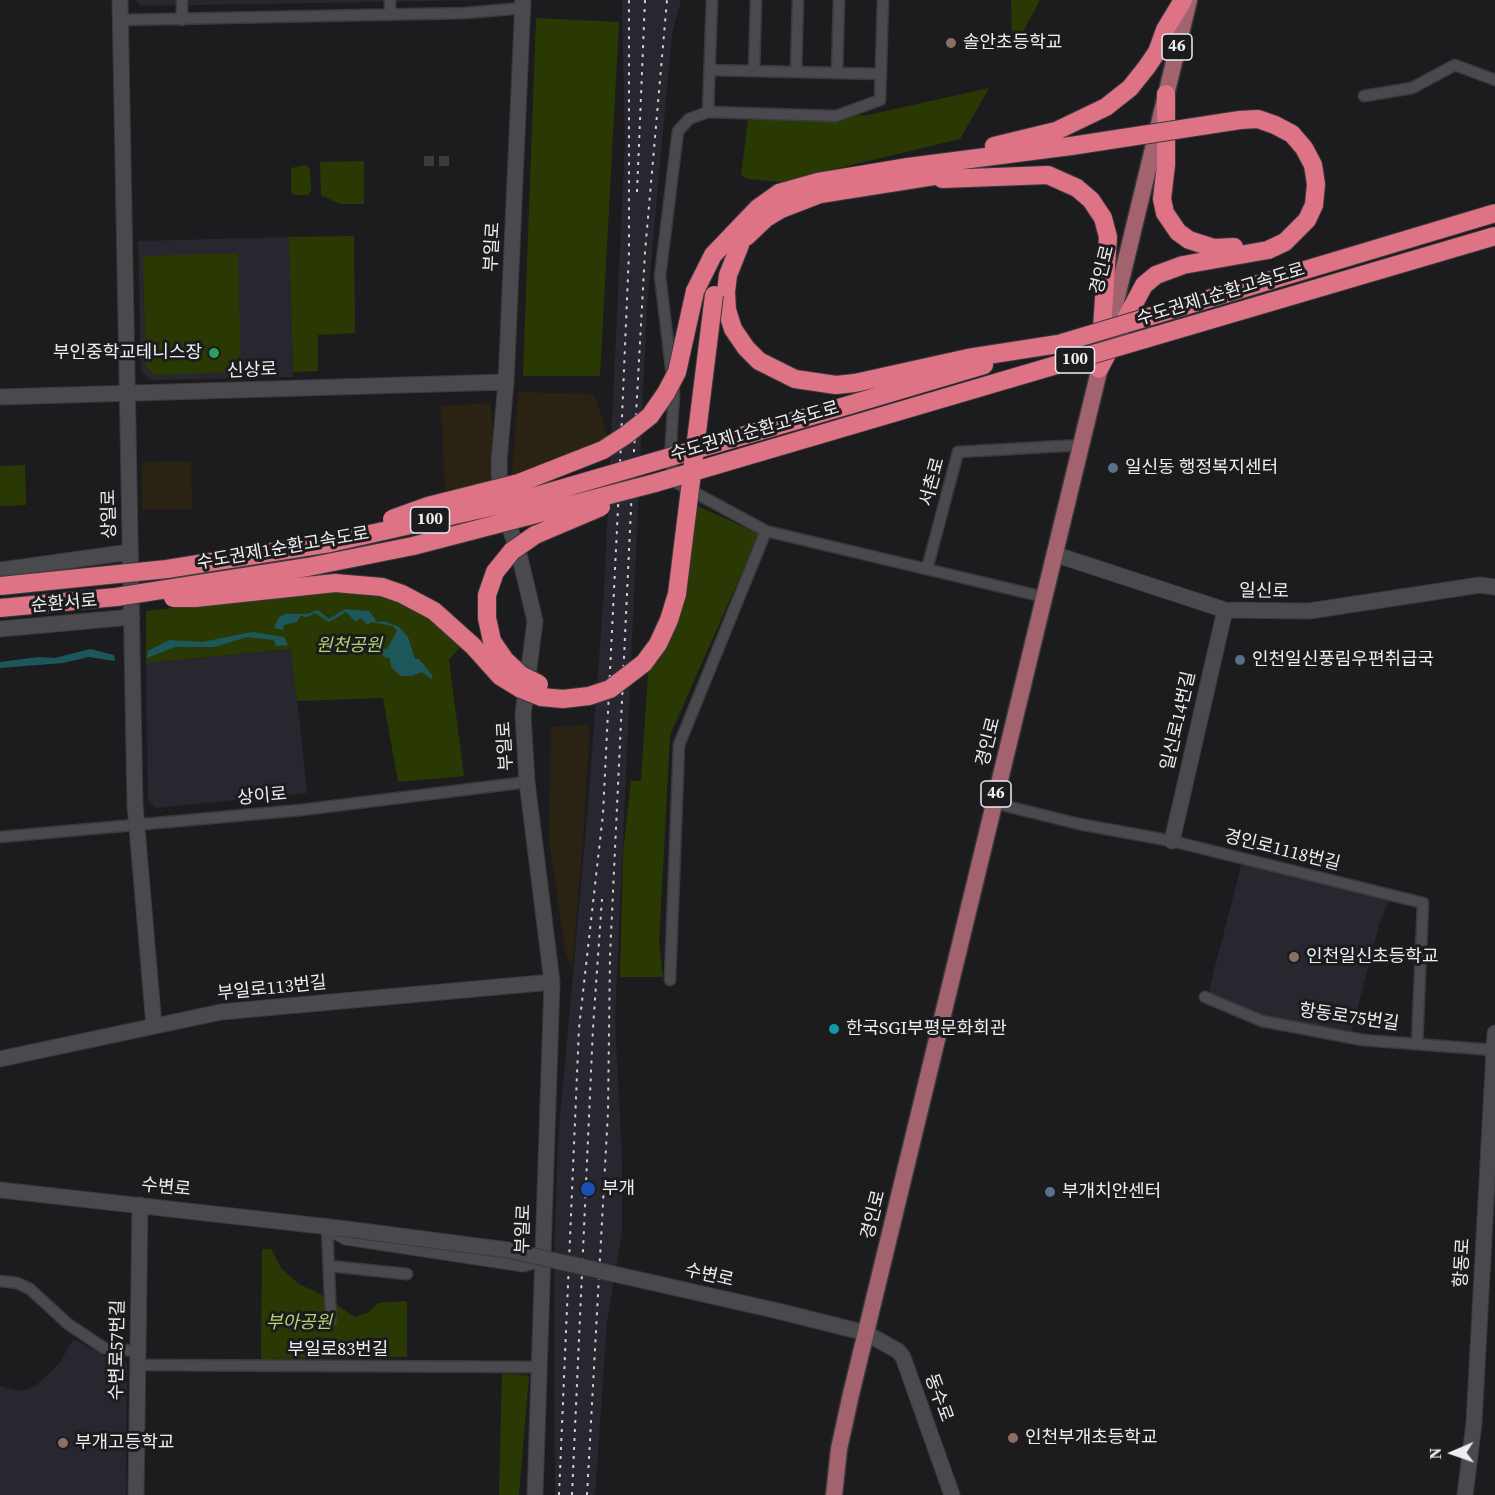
<!DOCTYPE html>
<meta charset="utf-8">
<style>
body{margin:0}
#map{position:relative;width:1495px;height:1495px;overflow:hidden;background:#1c1c1f;font-family:"Source Serif 4",serif}
canvas{display:block}
.north{position:absolute;left:1423px;top:1423px;width:60px;height:60px;-webkit-text-stroke:4px #1c1c1f;paint-order:stroke;rotate:268deg;font-size:16px;font-weight:700;line-height:24px;text-align:center;color:#eeedef}
.north::after{content:'';display:block;margin:auto;width:21px;height:27px;background:#eeedef;clip-path:polygon(50% 0,100% 100%,50% 72%,0 100%)}
</style>
<div id="map">
<canvas width="1495" height="1495"></canvas>
<div class="north">N</div>
</div>
<script>
const ctx = document.querySelector('canvas').getContext('2d');
ctx.lineJoin = 'round';
function paint(path, color) { ctx.fillStyle = color; ctx.fill(path, 'evenodd'); }
const shape = rows => new Path2D(rows.map(r => 'M' + r).join(''));
function stroke(path, color, width, dash) { ctx.strokeStyle = color; ctx.lineWidth = width; ctx.lineCap = dash ? 'butt' : 'round'; ctx.setLineDash(dash || []); ctx.stroke(path); }
function label(font, color, halo, rows, align = 'center') {
  ctx.font = font + ' "Source Serif 4","Noto Sans KR",serif'; ctx.lineWidth = 6; ctx.setLineDash([]); ctx.textBaseline = 'middle'; ctx.strokeStyle = halo; ctx.fillStyle = color; for (const [text, x, y, turn = 0] of rows) {
    ctx.save(); ctx.translate(x, y); ctx.rotate((+turn || 0) * Math.PI / 180); ctx.textAlign = isNaN(turn) ? turn : align; if (halo) ctx.strokeText(text, 0, 0); ctx.fillText(text, 0, 0); ctx.restore();
  }
}
paint(shape([
 [135,0,495,0,141,6],
 [622,0,681,0,672,34,647,306,615,1018,622,1161,622,1231,607,1322,595,1495,555,1495,554,1254,558,1140,588,806,604,592,625,143],
 [289,237,293,377,151,380,141,371,138,241],
 [292,649,307,793,156,808,148,801,146,663],
 [1242,862,1389,900,1379,925,1351,1034,1263,1016,1214,997,1209,990],
 [73,1339,105,1356,120,1357,127,1363,126,1495,0,1495,0,1386,19,1391,34,1387,59,1364]
]), '#28262e');
paint(shape([
 [518,392,594,394,609,441,512,475],
 [491,403,495,487,445,490,441,406],
 [191,461,192,509,142,510,142,462],
 [590,725,583,839,572,969,565,952,549,839,551,727]
]), '#2a2212');
paint(shape([
 [1011,0,1040,0,1018,41,1012,43],
 [536,18,619,22,600,376,523,376],
 [989,88,960,139,781,182,749,179,741,176,748,120,868,115],
 [364,161,364,204,340,204,321,195,320,162],
 [307,165,310,169,311,191,308,195,294,195,291,192,291,168],
 [354,236,355,333,318,335,318,371,293,372,289,237],
 [238,253,241,372,155,375,146,366,143,256],
 [25,465,26,505,0,506,0,466],
 [698,506,759,534,670,735,659,943,663,977,620,977,623,853,631,781,641,781,648,673,684,594],
 [341,590,389,597,414,607,463,644,449,660,464,776,398,782,383,698,297,701,291,649,146,663,146,611],
 [262,1249,271,1249,281,1268,300,1285,317,1292,355,1317,367,1313,379,1303,407,1301,407,1357,261,1359],
 [502,1373,529,1376,519,1495,499,1495]
]), '#2a3903');
paint(shape([
 [345,609,369,611,377,622,384,621,399,627,408,637,415,659,419,659,433,676,431,679,422,672,412,676,401,676,391,667,390,658,383,657,383,648,387,649,397,631,393,626,371,622,368,625,360,618,356,622,346,612,329,622,315,613,307,617,300,616,297,622,284,625,283,630,274,628,279,617,285,614,307,614,318,610,329,619],
 [252,632,284,637,288,645,276,646,274,640,247,637,215,647,175,647,147,658,148,651,169,640,202,642],
 [90,649,114,655,115,661,89,657,63,663,0,668,0,662,39,657,55,658]
]), '#1c585b');
stroke(shape([
 [424,161,453,161]
]), '#3c3b3e', 10, [10, 5]);
const street = shape([
 [182,0,182,20],
 [390,0,390,15],
 [883,0,880,100,836,116,708,112,689,119,678,131,660,276,674,393,670,460,677,483,766,531,1044,597],
 [121,20,465,13,523,8],
 [710,70,881,74],
 [754,71,756,0],
 [796,72,798,0],
 [837,73,839,0],
 [1364,96,1412,88,1455,65,1495,80],
 [708,112,712,0],
 [927,569,958,452,1081,445],
 [994,803,1079,824,1172,841,1423,903,1417,1044],
 [0,837,301,810,527,782],
 [670,980,679,745,766,531],
 [1205,997,1262,1021,1363,1040,1494,1050],
 [327,1227,331,1320],
 [329,1266,407,1274],
 [0,1281,17,1283,30,1289,68,1324,104,1348,138,1351],
 [137,1365,539,1367]
]);
const secondary = shape([
 [120,0,135,805,154,1026],
 [523,0,506,382,499,461,500,499,520,558,535,621,523,715,527,782,552,982,535,1495],
 [0,397,506,382],
 [1054,554,1225,610,1309,611,1480,585,1495,587],
 [0,570,130,552],
 [0,629,132,617],
 [1172,841,1225,610],
 [0,1059,221,1012,552,982],
 [0,1190,339,1228],
 [327,1227,346,1237,523,1264,543,1258],
 [778,1311,866,1333,898,1351,903,1357,952,1495],
 [136,1495,140,1205],
 [1465,1495,1474,1423,1495,1033]
]);
const primary = shape([
 [834,1495,839,1449,851,1394,1189,0]
]);
const highway = shape([
 [1166,94,1166,165,1162,199,1165,213,1178,232,1189,240,1214,248,1234,247],
 [994,146,1056,131,1106,107,1130,88,1146,68,1157,52,1165,30,1183,0],
 [942,179,1048,175,1077,188,1091,200,1103,218,1108,237,1101,344],
 [746,237,766,218,781,209,820,194,953,173],
 [740,245,728,275,726,292,727,310,733,329,746,348,759,361,795,379,836,385,855,383,968,358,1058,344],
 [695,291,713,255,758,208,779,193,818,182,908,167,1071,146],
 [1099,369,1144,285,1156,275,1183,265,1268,250,1285,242,1307,220,1314,205,1316,184,1313,165,1304,148,1292,134,1275,125,1258,119,1240,120],
 [849,405,984,365]
]);
stroke(street, '#3a393c', 13);
stroke(secondary, '#3a393c', 17);
stroke(primary, '#3a393c', 19);
stroke(highway, '#3a393c', 20);
stroke(street, '#4a494d', 10);
stroke(secondary, '#4a494d', 15);
stroke(primary, '#a2626e', 16);
stroke(highway, '#dd7384', 18);
stroke(shape([
 [637,192,645,0],
 [559,1495,579,1028,603,814,619,488,629,252,629,0],
 [572,1495,593,1028,602,899],
 [587,1495,608,1112,610,956,632,487,645,252,667,0]
]), '#d0cfd2', 2, [3, 6]);
const secondaryBridge = shape([
 [339,1228,508,1250,778,1311]
]);
const highwayBridge = shape([
 [1071,146,1240,120],
 [1058,344,1495,213],
 [392,519,428,506,519,483,603,450,626,435,650,416,666,393,677,372,695,291],
 [0,586,167,569,330,543,526,499,849,405],
 [173,598,195,598,335,583,382,587,402,594,434,611,473,646,500,676,521,689,541,697,563,699,589,696,610,689,644,663,658,644,669,620,677,594,714,295],
 [0,608,116,597,308,567,413,546,655,483,1495,236],
 [539,684,521,675,505,660,492,641,487,618,487,595,495,572,512,551,535,535,601,507]
]);
stroke(secondaryBridge, '#3a393c', 17, []);
stroke(highwayBridge, '#3a393c', 20, []);
stroke(secondaryBridge, '#4a494d', 15);
stroke(highwayBridge, '#dd7384', 18);
for (const [x, y, r, color] of [
 [951,43,6,"#8d6e63"],
 [214,353,6,"#2e9e5b"],
 [1113,468,6,"#5c6f8a"],
 [1240,660,6,"#5c6f8a"],
 [1294,957,6,"#8d6e63"],
 [834,1029,6,"#0f9aa8"],
 [588,1189,8,"#1a4fb4"],
 [1050,1192,6,"#5c6f8a"],
 [1013,1438,6,"#8d6e63"],
 [63,1443,6,"#8d6e63"]
]) { const dot = new Path2D(); dot.arc(x, y, r, 0, 2 * Math.PI); ctx.fillStyle = color; ctx.fill(dot); stroke(dot, '#1c1c1f', 2); }
for (const [x, y, w] of [
 [1177,47,30],
 [1075,360,39],
 [430,520,39],
 [996,794,30]
]) { const box = new Path2D(); box.roundRect(x - w / 2, y - 13, w, 26, 4.5); ctx.fillStyle = '#1c1c1f'; ctx.fill(box); stroke(box, '#eeedef', 1.5); }
label('bold 16px', '#eeedef', null, [
 ["46",1177,47],
 ["100",1075,360],
 ["100",430,520],
 ["46",996,794]
]);
label('18px', '#eeedef', '#1c1c1f', [
 ["솔안초등학교",963,43],
 ["부인중학교테니스장",202,353,"right"],
 ["일신동 행정복지센터",1125,468],
 ["인천일신풍림우편취급국",1252,660],
 ["인천일신초등학교",1306,957],
 ["한국SGI부평문화회관",846,1029],
 ["부개",602,1189],
 ["부개치안센터",1062,1192],
 ["인천부개초등학교",1025,1438],
 ["부개고등학교",75,1443]
], 'left');
label('18px', '#eeedef', '#1c1c1f', [
 ["부일로",493,247,-87],
 ["경인로",1103,270,-76],
 ["수도권제1순환고속도로",1221,295,-17],
 ["신상로",252,371,-2],
 ["수도권제1순환고속도로",755,432,-16],
 ["서촌로",933,482,-75],
 ["상일로",110,514,-91],
 ["수도권제1순환고속도로",283,549,-10],
 ["일신로",1264,592,1],
 ["순환서로",64,604,-5],
 ["일신로14번길",1179,721,-77],
 ["경인로",989,742,-76],
 ["부일로",506,746,-93],
 ["상이로",262,797,-5],
 ["경인로1118번길",1282,851,14],
 ["부일로113번길",272,989,-6],
 ["항동로75번길",1349,1018,8],
 ["수변로",166,1188,6],
 ["경인로",874,1215,-76],
 ["부일로",524,1229,-88],
 ["항동로",1463,1263,-87],
 ["수변로",709,1276,13],
 ["수변로57번길",118,1350,-89],
 ["부일로83번길",338,1350],
 ["동수로",938,1398,70]
]);
label('italic 18px', '#b2d471', '#1c1c1f', [
 ["원천공원",349,646],
 ["부아공원",299,1323]
]);
</script>
